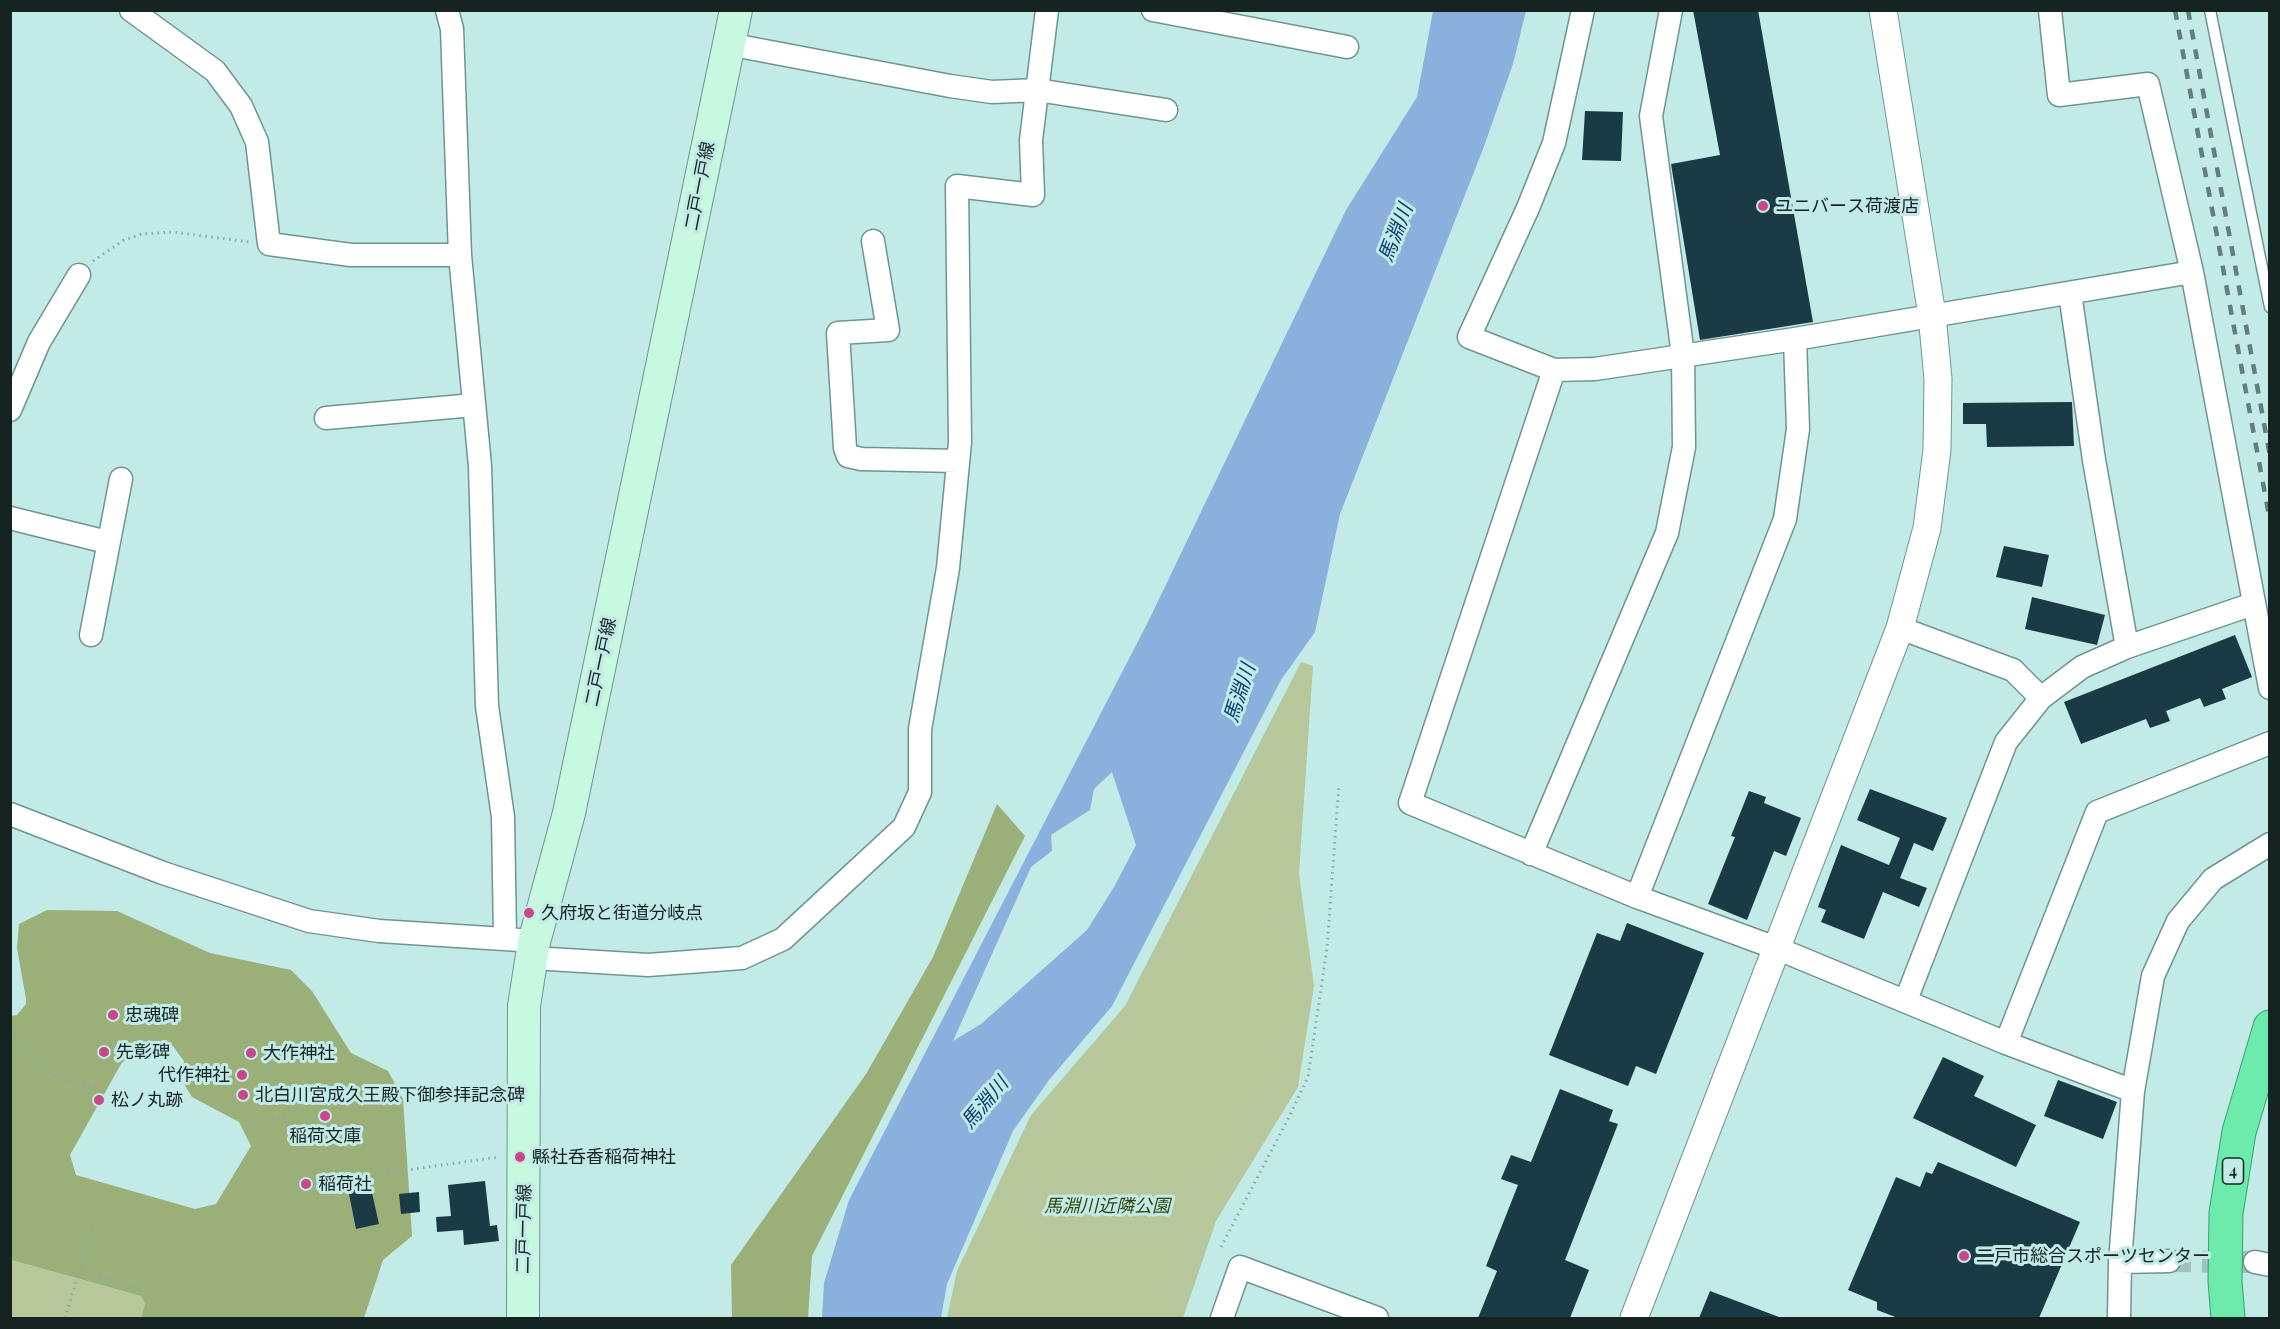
<!DOCTYPE html>
<meta charset="utf-8">
<style>
body{margin:0}
#map{position:relative;width:2280px;height:1329px;overflow:hidden;background:#c2eae6;font-family:"Playfair Display",serif}
canvas{display:block}
.frame{position:absolute;inset:0;border:12px solid #152423;pointer-events:none}
</style>
<div id="map">
<canvas width="2280" height="1329"></canvas>
<div class="frame"></div>
</div>
<script>
const ctx = document.querySelector('canvas').getContext('2d');
ctx.lineJoin = 'round';
function paint(path, color) { ctx.fillStyle = color; ctx.fill(path, 'evenodd'); }
const shape = rows => new Path2D(rows.map(r => 'M' + r).join(''));
function stroke(path, color, width, dash) { ctx.strokeStyle = color; ctx.lineWidth = width; ctx.lineCap = dash ? 'butt' : 'round'; ctx.setLineDash(dash || []); ctx.stroke(path); }
function label(font, color, halo, rows, align = 'center') {
  ctx.font = font + ' "Playfair Display","Noto Sans JP",serif'; ctx.lineWidth = 6; ctx.setLineDash([]); ctx.textBaseline = 'middle'; ctx.strokeStyle = halo; ctx.fillStyle = color; for (const [text, x, y, turn = 0] of rows) {
    ctx.save(); ctx.translate(x, y); ctx.rotate((+turn || 0) * Math.PI / 180); ctx.textAlign = isNaN(turn) ? turn : align; if (halo) ctx.strokeText(text, 0, 0); ctx.fillText(text, 0, 0); ctx.restore();
  }
}
paint(shape([
 [1301,662,1313,666,1299,874,1314,986,1298,1087,1216,1221,1183,1318,947,1318,957,1271,1031,1115,1125,1006],
 [10,1260,141,1296,145,1304,141,1318,11,1318]
]), '#b6c79c');
paint(shape([
 [997,804,1025,836,812,1256,808,1318,732,1318,731,1265,866,1074,933,957],
 [47,910,117,911,210,953,291,970,312,991,351,1053,388,1071,403,1099,412,1236,383,1260,364,1318,141,1318,145,1304,141,1296,11,1260,11,1016,17,1015,26,1004,26,999,17,948,19,924],
 [158,1043,172,1045,184,1061,181,1079,192,1097,239,1122,251,1146,216,1204,195,1209,76,1175,70,1155,121,1064,138,1047]
]), '#9baf79');
paint(shape([
 [1433,11,1526,11,1513,64,1483,149,1340,514,1315,632,1281,680,1112,1006,1049,1080,1013,1131,947,1284,941,1318,822,1318,824,1283,849,1200,1148,622,1346,210,1417,97],
 [1112,772,1136,845,1114,887,1087,930,981,1024,953,1041,1031,867,1052,851,1051,835,1090,810,1094,789]
]), '#8bb0dd');
paint(shape([
 [1693,10,1758,10,1813,322,1700,340,1671,164,1720,155],
 [1585,111,1623,112,1621,161,1582,160],
 [2072,402,2074,446,1987,447,1986,424,1963,424,1963,403],
 [2004,546,2049,555,2042,587,1996,577],
 [2032,597,2105,615,2097,645,2025,629],
 [2235,635,2252,677,2222,689,2226,699,2204,707,2200,698,2166,711,2170,721,2150,728,2146,719,2081,744,2064,702],
 [1870,789,1947,818,1933,851,1914,843,1900,878,1927,888,1919,907,1883,892,1864,939,1821,922,1826,910,1818,907,1841,845,1889,865,1900,838,1857,820],
 [1749,791,1766,797,1764,803,1801,818,1786,856,1774,851,1747,920,1708,904,1735,837,1731,836],
 [1627,923,1704,953,1656,1074,1636,1066,1628,1086,1549,1055,1597,933,1620,941],
 [1943,1057,1984,1076,1974,1096,2036,1125,2016,1167,1913,1118],
 [2058,1080,2117,1102,2103,1139,2044,1116],
 [1560,1089,1613,1110,1609,1121,1618,1124,1565,1260,1589,1270,1570,1318,1478,1318,1497,1271,1486,1266,1518,1185,1501,1179,1511,1155,1531,1162],
 [1938,1162,2080,1222,2039,1318,1898,1318,1877,1310,1877,1302,1848,1290,1896,1177,1920,1187,1926,1172,1932,1174],
 [485,1181,490,1226,497,1225,499,1241,464,1245,463,1230,437,1232,436,1217,451,1216,448,1185],
 [370,1184,379,1224,356,1229,348,1189],
 [419,1192,420,1212,401,1214,399,1194],
 [1710,1291,1779,1317,1779,1318,1699,1318]
]), '#1a3a45');
stroke(shape([
 [2169,1261,2255,1262]
]), '#9fc2bf', 22, [22, 11]);
const service = shape([
 [2210,10,2270,307]
]);
const minor = shape([
 [131,10,215,71,241,106,257,142,269,244,351,255,460,255],
 [447,10,452,29,460,255,480,466,487,706,503,817,505,937],
 [1153,10,1347,47],
 [1583,10,1554,143,1528,208,1469,337,1554,370,1595,369,1795,339,2192,272],
 [2050,10,2059,95,2148,84,2192,272,2270,688],
 [728,44,950,86,992,92,1037,90,1166,110],
 [873,241,888,330,838,333,845,448,848,456,861,459,958,461],
 [2070,293,2094,460,2127,647],
 [1554,370,1410,803,1637,897,1776,948,2006,1043,2133,1091],
 [10,410,39,342,79,275],
 [326,418,474,405],
 [10,518,107,542],
 [1900,628,2013,670,2041,698],
 [91,635,121,479],
 [10,814,163,873,309,921,379,931,520,940],
 [1531,854,1667,533,1684,447,1683,355,1651,116,1671,10],
 [1637,897,1785,519,1798,429,1795,339],
 [532,958,648,965,742,958,783,939,904,827,920,792,920,729,948,568,960,442,957,186,1033,195,1031,140,1047,10],
 [1906,1000,2006,742,2041,698,2082,667,2127,647,2253,604],
 [2006,1043,2097,812,2270,743],
 [2120,1262,2169,1261],
 [2255,1262,2270,1265],
 [1222,1318,1240,1267,1377,1318],
 [2119,1318,2120,1262,2133,1091,2153,976,2178,921,2213,879,2270,844]
]);
const tertiary = shape([
 [1634,1318,1900,628,1927,528,1937,450,1938,379,1932,315,1883,10]
]);
const secondary = shape([
 [523,1318,524,1006,534,942,569,813,736,10]
]);
const trunk = shape([
 [2228,1318,2225,1281,2226,1213,2239,1132,2270,1027]
]);
stroke(service, '#6f9592', 13);
stroke(minor, '#6f9592', 25);
stroke(tertiary, '#6f9592', 29);
stroke(secondary, '#6f9592', 34);
stroke(trunk, '#36a26f', 35);
stroke(shape([
 [93,261,124,240,142,234,173,232,249,242],
 [10,1022,17,1044,47,1071,62,1080,105,1090],
 [264,1064,296,1110],
 [249,1126,288,1116],
 [322,1182,499,1157],
 [1221,1247,1289,1117,1308,1077,1327,948,1339,784],
 [82,1271,146,1291],
 [65,1318,95,1220]
]), '#8aaaa6', 3, [1.5, 4.5]);
stroke(service, '#fff', 10);
stroke(minor, '#fff', 22);
stroke(tertiary, '#fff', 27);
stroke(secondary, '#c8f8e0', 32);
stroke(trunk, '#6cebac', 33);
stroke(shape([
 [2175,10,2270,521],
 [2188,10,2270,456]
]), '#647e7c', 4.5, [10, 10]);
for (const [x, y, r, color] of [
 [1763,206,6,"#c9468b"],
 [529,913,6,"#c9468b"],
 [113,1015,6,"#c9468b"],
 [104,1052,6,"#c9468b"],
 [251,1053,6,"#c9468b"],
 [242,1075,6,"#c9468b"],
 [243,1095,6,"#c9468b"],
 [99,1100,6,"#c9468b"],
 [325,1116,6,"#c9468b"],
 [520,1157,6,"#c9468b"],
 [306,1184,6,"#c9468b"],
 [1964,1256,6,"#c9468b"]
]) { const dot = new Path2D(); dot.arc(x, y, r, 0, 2 * Math.PI); ctx.fillStyle = color; ctx.fill(dot); stroke(dot, '#c2eae6', 2); }
for (const [x, y, w] of [
 [2233,1171,21]
]) { const box = new Path2D(); box.roundRect(x - w / 2, y - 13, w, 26, 4.5); ctx.fillStyle = '#c2eae6'; ctx.fill(box); stroke(box, '#152423', 1.5); }
label('bold 16px', '#152423', null, [
 ["4",2233,1171]
]);
label('18px', '#152423', '#c2eae6', [
 ["二戸一戸線",700,186,-79],
 ["二戸一戸線",601,662,-78],
 ["二戸一戸線",524,1229,-89]
]);
label('18px', '#152423', '#c2eae6', [
 ["ユニバース荷渡店",1775,206],
 ["久府坂と街道分岐点",541,913],
 ["忠魂碑",125,1015],
 ["先彰碑",116,1052],
 ["大作神社",263,1053],
 ["代作神社",230,1075,"right"],
 ["北白川宮成久王殿下御参拝記念碑",255,1095],
 ["松ノ丸跡",111,1100],
 ["稲荷文庫",325,1136,"center"],
 ["縣社呑香稲荷神社",532,1157],
 ["稲荷社",318,1184],
 ["二戸市総合スポーツセンター",1976,1256]
], 'left');
label('italic 18px', '#344507', '#c2eae6', [
 ["馬淵川近隣公園",1107,1206]
]);
label('italic 20px', '#093d74', '#c2eae6', [
 ["馬淵川",1396,233,-69],
 ["馬淵川",1240,693,-72],
 ["馬淵川",985,1103,-50]
]);
</script>
